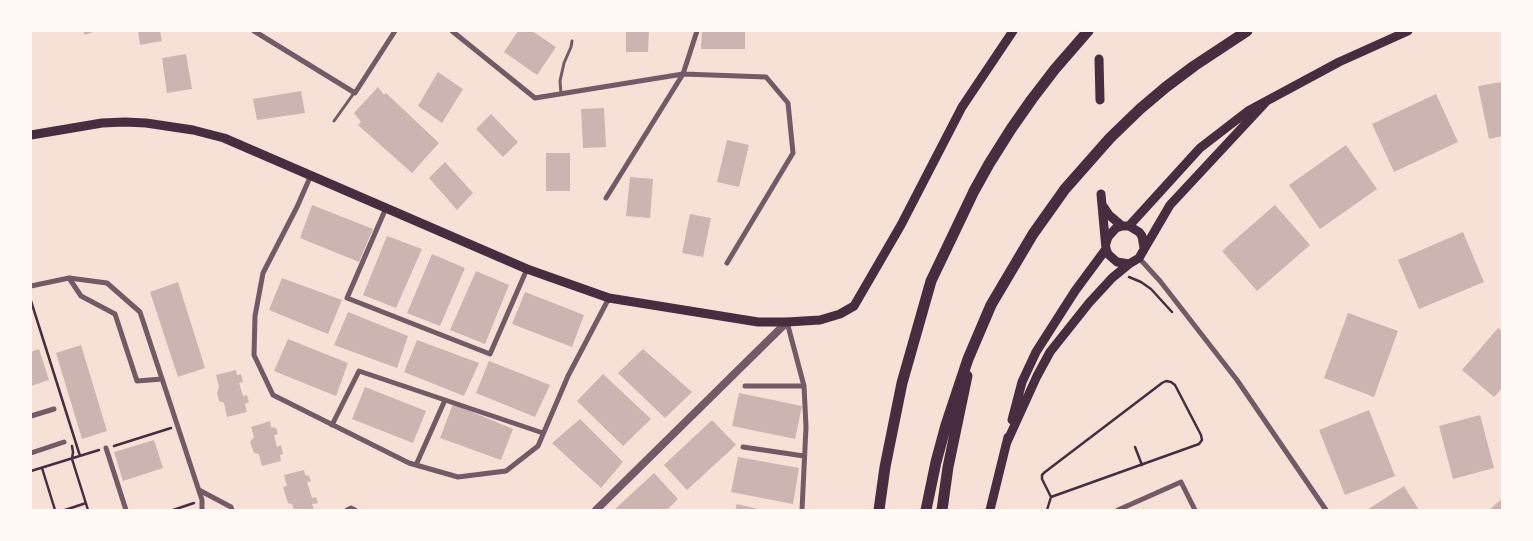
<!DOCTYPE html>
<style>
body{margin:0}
#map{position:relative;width:1533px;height:541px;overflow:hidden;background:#f7e1d7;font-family:Manrope,sans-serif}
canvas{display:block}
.frame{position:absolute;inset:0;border:32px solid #fffaf5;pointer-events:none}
</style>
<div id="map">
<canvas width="1533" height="541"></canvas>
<div class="frame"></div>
</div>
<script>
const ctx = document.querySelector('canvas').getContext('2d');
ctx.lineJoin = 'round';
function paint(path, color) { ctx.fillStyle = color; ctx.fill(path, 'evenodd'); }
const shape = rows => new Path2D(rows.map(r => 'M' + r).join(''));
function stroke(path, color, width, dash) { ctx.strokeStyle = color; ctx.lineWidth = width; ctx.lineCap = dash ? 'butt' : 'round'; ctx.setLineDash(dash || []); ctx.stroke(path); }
paint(shape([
 [83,31,95,31,85,35],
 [138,31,160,31,162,41,140,45],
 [518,31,532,31,556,47,537,75,504,52],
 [626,31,649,31,648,52,626,52],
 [702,31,745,31,745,49,701,49],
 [186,54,192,89,167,93,162,58],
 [438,72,463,89,442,123,418,106],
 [1502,82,1502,136,1489,139,1478,86],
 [378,87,384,95,386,93,439,143,412,173,358,125,361,122,354,113],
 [301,91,305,113,257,120,253,99],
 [1436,94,1458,142,1394,172,1372,124],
 [604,108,606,147,583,148,581,109],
 [491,114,518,142,503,157,476,129],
 [727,140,749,145,739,187,717,182],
 [1346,145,1377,189,1320,229,1289,185],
 [546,153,570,153,570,191,546,191],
 [445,162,473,193,457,210,429,178],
 [630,177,653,179,650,218,626,216],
 [312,205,373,229,359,262,300,238],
 [1275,205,1310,245,1257,291,1222,251],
 [690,214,711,218,703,257,682,253],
 [1463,232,1484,282,1419,309,1398,260],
 [387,236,422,249,396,308,363,295],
 [432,254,465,268,440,326,407,313],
 [476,271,509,285,485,344,450,330],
 [282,278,342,300,328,334,269,310],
 [178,282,205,368,178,377,150,292],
 [525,292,584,315,572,347,512,324],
 [348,312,408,336,397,368,334,345],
 [1348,313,1398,331,1374,397,1324,378],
 [1498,328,1502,331,1502,388,1494,397,1462,370],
 [288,339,348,363,336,396,274,371],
 [417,340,479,363,464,396,404,372],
 [81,345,107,431,82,439,56,353],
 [39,349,49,380,31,386,31,352],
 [643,349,692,392,665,418,618,373],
 [489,361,550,385,535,417,476,393],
 [236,370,237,375,241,374,243,382,239,383,243,396,247,395,249,402,245,404,247,412,227,417,224,403,219,401,217,393,219,387,216,375],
 [603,374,651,419,623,446,577,401],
 [365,387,426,411,413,443,352,419],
 [739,393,802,406,795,439,732,426],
 [453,404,513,429,501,460,440,438],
 [1369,410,1395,476,1345,495,1319,430],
 [1480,415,1494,468,1453,479,1439,426],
 [580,419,623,462,601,488,552,443],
 [712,420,736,445,687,490,664,465],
 [270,421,271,427,276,428,278,434,274,435,277,447,281,445,283,454,280,455,281,461,262,466,259,454,254,453,250,442,254,437,251,427],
 [154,440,163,468,123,481,114,452],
 [738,457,799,468,793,504,731,492],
 [304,470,305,475,309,476,311,481,307,482,312,498,316,497,318,503,312,504,314,510,294,510,292,504,288,503,283,487,287,486,284,475],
 [654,473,678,499,667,510,614,510],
 [1404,486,1419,510,1367,510],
 [1502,499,1502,510,1489,510],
 [737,504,758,509,758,510,735,510]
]), '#ccb4b1');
stroke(shape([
 [1129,277,1141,282,1151,289,1172,312],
 [31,301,80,456],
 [72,446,73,452,72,459,88,510],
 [114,446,171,428],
 [1135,447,1142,465],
 [42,468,55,510],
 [31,471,99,450],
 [65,510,86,503],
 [173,510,194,503],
 [1047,510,1051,497,1042,479,1042,475,1045,472,1162,383,1166,381,1171,382,1175,385,1201,435,1202,440,1199,444,1051,497]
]), '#4a2c40', 2.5);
stroke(shape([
 [561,94,560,81,564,63,571,47,572,41],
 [334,121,354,93]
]), '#755966', 3);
stroke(shape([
 [254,31,355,93,395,31],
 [452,31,535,98,683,74,766,77,788,103,793,153,727,263],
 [311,175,297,207,263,273,255,316,254,355,273,395,409,463,458,477,506,471,538,446,568,376,609,298],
 [606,198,683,74,697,31],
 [386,208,347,298,490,354,527,269],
 [1139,258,1160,281,1237,380,1326,510],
 [69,278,81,296,115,314,137,381,162,379],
 [31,286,69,278,107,283,140,312,202,500,202,510],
 [787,322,804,386,806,427,802,510],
 [745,386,804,386],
 [31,416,54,409],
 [332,425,359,371,543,433],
 [743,447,804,456],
 [106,448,126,510],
 [31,453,64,442],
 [416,465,445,400],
 [199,490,231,507,232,510],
 [347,510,351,508,355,510],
 [1118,510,1181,482,1195,510]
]), '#755966', 5);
stroke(shape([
 [596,510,787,322]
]), '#755966', 8);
stroke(shape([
 [1099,59,1100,100],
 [31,135,102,123,125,122,146,123,193,130,224,138,527,269,609,298,758,322,787,322,820,320,840,314,854,306,901,225,962,107,1013,31],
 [1101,194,1106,249,1108,254,1117,262,1129,264],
 [1103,206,1109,215,1122,226],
 [1129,226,1200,148,1248,111,1339,62,1408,31],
 [1106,243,1108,237,1116,228,1122,226,1129,226,1139,232,1142,236,1144,248],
 [1012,420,1022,382,1036,352,1075,291,1106,249],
 [1007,442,1037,376,1050,352,1089,303,1112,278,1129,264,1139,258,1170,205,1265,103],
 [990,510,1008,437]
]), '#4a2c40', 9);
stroke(shape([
 [879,510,885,467,902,383,931,281,974,191,989,164,1011,129,1032,99,1055,69,1088,31],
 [926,510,936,462,946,425,968,359,991,305,1033,234,1065,189,1110,138,1140,109,1166,87,1194,66,1247,31],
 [942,510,948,467,967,376]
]), '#4a2c40', 11);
</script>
